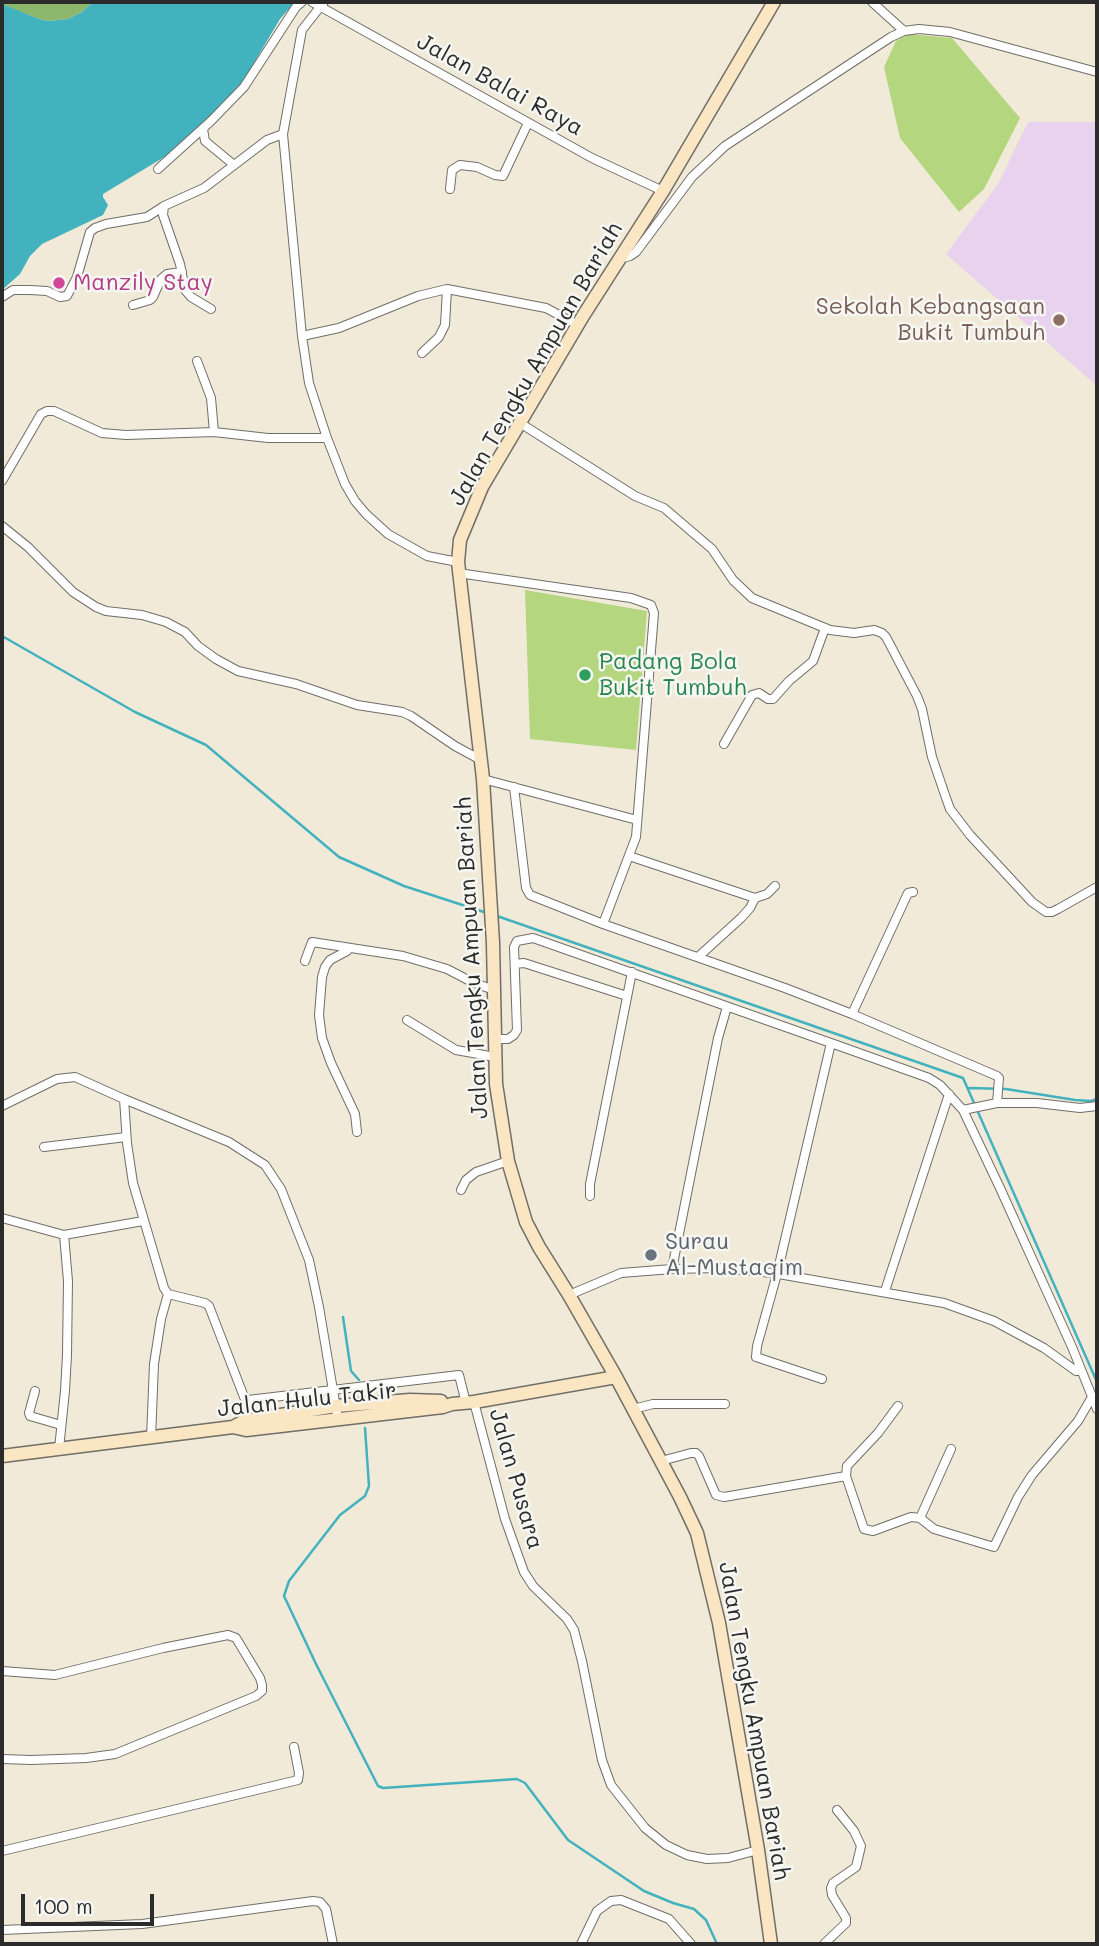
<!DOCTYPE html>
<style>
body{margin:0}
#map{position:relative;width:1099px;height:1946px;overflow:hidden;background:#f1ead8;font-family:Mali,sans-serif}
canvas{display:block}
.frame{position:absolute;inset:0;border:4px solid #2b2b2b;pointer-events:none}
.scale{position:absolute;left:21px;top:1894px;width:133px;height:32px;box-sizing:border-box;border:4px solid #2b2b2b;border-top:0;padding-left:9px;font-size:21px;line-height:24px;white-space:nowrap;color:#2b2b2b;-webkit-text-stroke:5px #f6f6f2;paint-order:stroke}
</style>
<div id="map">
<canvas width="1099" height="1946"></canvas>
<div class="frame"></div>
<div class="scale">100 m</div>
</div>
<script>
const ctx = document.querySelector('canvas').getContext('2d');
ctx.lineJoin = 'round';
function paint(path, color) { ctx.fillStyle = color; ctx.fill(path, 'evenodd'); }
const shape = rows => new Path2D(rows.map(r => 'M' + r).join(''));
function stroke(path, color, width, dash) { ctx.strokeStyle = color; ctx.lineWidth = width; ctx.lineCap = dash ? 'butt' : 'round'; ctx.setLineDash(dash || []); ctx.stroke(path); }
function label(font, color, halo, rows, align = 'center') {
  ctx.font = font + ' Mali,sans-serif'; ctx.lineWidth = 5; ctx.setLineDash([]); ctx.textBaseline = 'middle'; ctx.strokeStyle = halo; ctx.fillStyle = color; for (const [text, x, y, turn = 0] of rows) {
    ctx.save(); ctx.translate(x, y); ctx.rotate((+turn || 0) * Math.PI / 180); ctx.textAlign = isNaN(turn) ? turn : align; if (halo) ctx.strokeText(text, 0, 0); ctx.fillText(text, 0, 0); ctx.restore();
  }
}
paint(shape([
 [1028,122,1097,122,1097,386,946,254,998,184]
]), '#e8d2ee');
paint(shape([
 [908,34,952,38,1020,118,984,189,959,212,900,138,884,67,896,41],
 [525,590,647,611,636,750,530,739]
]), '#b3d67f');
paint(shape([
 [2,2,93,2,82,12,68,19,49,21,39,19,15,10,2,4]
]), '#8eb76e');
paint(shape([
 [93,2,295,2,280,19,242,83,213,114,166,156,103,194,103,197,108,205,103,215,42,244,30,256,20,274,2,290,2,4,39,19,49,21,68,19,82,12]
]), '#43b2bf');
stroke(shape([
 [2,636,135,712,206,745,339,857,404,886,487,913],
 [497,916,963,1078,1097,1382],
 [969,1088,1006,1089,1075,1100,1091,1101,1097,1099],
 [343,1317,351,1371,359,1380],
 [365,1428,369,1486,365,1496,340,1515,289,1581,284,1596,316,1664,378,1786,383,1788,517,1779,525,1783,568,1840,644,1891,673,1903,694,1909,706,1920,717,1944]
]), '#43b2bf', 2.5);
const street = shape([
 [312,2,592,158,663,191],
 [324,2,302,30,283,134,302,336,309,383,327,438,345,484,355,501,366,514,388,534,427,556,458,562],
 [872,2,904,31],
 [203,129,205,141,234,165],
 [158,169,211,121,244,87,296,7,302,2],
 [450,189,452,170,460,165,477,167,495,175,503,176,528,123],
 [164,206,163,215,180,264,185,290,191,297,211,309],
 [622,258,630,256,636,252,692,177,725,146,891,37,904,31,919,29,950,32,1097,72],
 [2,297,13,290,30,290,47,291,60,297,67,296,77,277,90,232,95,228,106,224,147,217,164,206,204,188,267,140,283,134],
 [133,305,150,300,153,297,161,279,167,274,182,272],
 [302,336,339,328,418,296,447,289,546,308,578,325],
 [422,353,439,337,445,325,447,289],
 [197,361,211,398,214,432],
 [520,423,635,496,664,508,712,549,733,580,752,598,830,630,854,633,874,630,882,633,886,637,917,696,922,709,932,757,945,795,950,809,970,835,1032,902,1046,912,1052,912,1058,909,1097,887],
 [2,481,41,414,47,411,54,411,102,433,126,435,214,432,268,438,327,438],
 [2,526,28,547,73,592,96,607,106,611,142,615,166,622,185,632,198,646,216,659,238,671,296,684,357,705,402,712,411,716,455,746,481,760],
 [458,573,631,598,651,605,654,613,636,837,603,924],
 [724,744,752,695,759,693,768,699,773,699,789,681,813,661,825,628],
 [483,779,637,820],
 [514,787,526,888,530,895,603,924,785,988,852,1014],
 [629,856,755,898,767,894,775,886],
 [913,892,908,893,852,1014,997,1076,999,1078,997,1103],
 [348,948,347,951,330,960,325,967,322,977,319,1015,322,1038,331,1063,355,1114,357,1132],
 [698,957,741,918,750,908,755,898],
 [305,961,312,942,403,956,447,969,472,982,494,990],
 [515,964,524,963,627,996],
 [407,1020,456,1050,495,1057],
 [495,1039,508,1039,514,1035,517,1030,514,947,517,941,533,938,831,1043],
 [124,1099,127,1143,133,1183,164,1288,168,1294,205,1303,209,1306,244,1397,248,1400,459,1375,466,1403],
 [2,1106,57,1079,75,1077,124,1099,229,1142,265,1165,281,1189,309,1260,319,1307,338,1420],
 [963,1110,997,1103,1037,1103,1080,1108,1097,1106],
 [44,1147,126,1137],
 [461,1190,466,1180,476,1172,508,1161],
 [590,1196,590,1184,632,972],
 [2,1218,64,1235,143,1221],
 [672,1269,718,1038,727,1007],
 [885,1291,949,1094],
 [569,1295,621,1273,672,1269,718,1268,773,1273,944,1303,994,1321,1044,1348,1076,1371,1081,1371],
 [822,1379,756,1357,757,1346,777,1274,831,1043,929,1078,940,1085,963,1110,1000,1188,1072,1347,1097,1409],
 [35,1391,29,1413,30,1416,61,1425],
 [474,1402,505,1519,524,1572,533,1586,567,1619,574,1630,582,1661,602,1760,611,1785,645,1828,666,1845,687,1855,707,1859,728,1858,758,1850],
 [898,1406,878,1433,847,1466,846,1476,864,1529,873,1531,911,1517,920,1518,934,1529,994,1547,1018,1497,1032,1475,1078,1421,1092,1397],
 [633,1409,653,1404,725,1404],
 [151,1438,154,1364,161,1319,168,1294],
 [59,1449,65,1391,67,1355,68,1281,64,1235],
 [661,1461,691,1453,696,1453,699,1456,716,1495,724,1497,846,1476],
 [920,1518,951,1449],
 [2,1671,55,1675,163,1648,228,1635,236,1638,260,1678,262,1685,262,1691,256,1696,115,1754,86,1758,31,1760,2,1759],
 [2,1851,298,1780,299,1773,294,1747],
 [2,1930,142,1924,313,1901,320,1902,326,1909,333,1944],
 [581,1944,597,1911,611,1901,621,1900,669,1919,691,1944],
 [824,1944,846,1923,846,1918,832,1895,831,1888,833,1883,856,1867,861,1846,854,1831,837,1810]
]);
const secondary = shape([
 [233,1427,244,1421,336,1406,410,1400,441,1401],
 [2,1456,233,1427,246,1430,443,1407,452,1404,474,1402,616,1377],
 [771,1944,758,1850,719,1623,697,1533,680,1497,616,1377,569,1295,539,1247,526,1222,508,1161,496,1084,493,943,483,779,458,562,460,540,482,487,583,316,663,191,774,2]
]);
stroke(street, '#706e68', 10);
stroke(secondary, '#706e68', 15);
stroke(street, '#fff', 8);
stroke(secondary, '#fbe6c4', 12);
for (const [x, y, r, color] of [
 [59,283,7,"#d1479c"],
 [1059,320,7,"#8d6e63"],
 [585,675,7,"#2e9e5b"],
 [651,1255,7,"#6b7280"]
]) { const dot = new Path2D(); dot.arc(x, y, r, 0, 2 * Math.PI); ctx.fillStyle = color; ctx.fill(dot); stroke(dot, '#f6f6f2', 2.5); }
label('23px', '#2b2b2b', '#f6f6f2', [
 ["Jalan Balai Raya",500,85,29],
 ["Jalan Tengku Ampuan Bariah",536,364,-60],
 ["Jalan Tengku Ampuan Bariah",472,958,-93],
 ["Jalan Hulu Takir",307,1400,-6],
 ["Jalan Pusara",516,1479,74],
 ["Jalan Tengku Ampuan Bariah",754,1721,80]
]);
label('23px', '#b23c85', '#f6f6f2', [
 ["Manzily Stay",73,283]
], 'left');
label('23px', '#785e54', '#f6f6f2', [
 ["Sekolah Kebangsaan",1045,307],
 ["Bukit Tumbuh",1045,333]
], 'right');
label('23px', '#27864d', '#f6f6f2', [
 ["Padang Bola",599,662],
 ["Bukit Tumbuh",599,688]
], 'left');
label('23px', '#5b616d', '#f6f6f2', [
 ["Surau",665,1242],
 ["Al-Mustaqim",665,1268]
], 'left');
</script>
